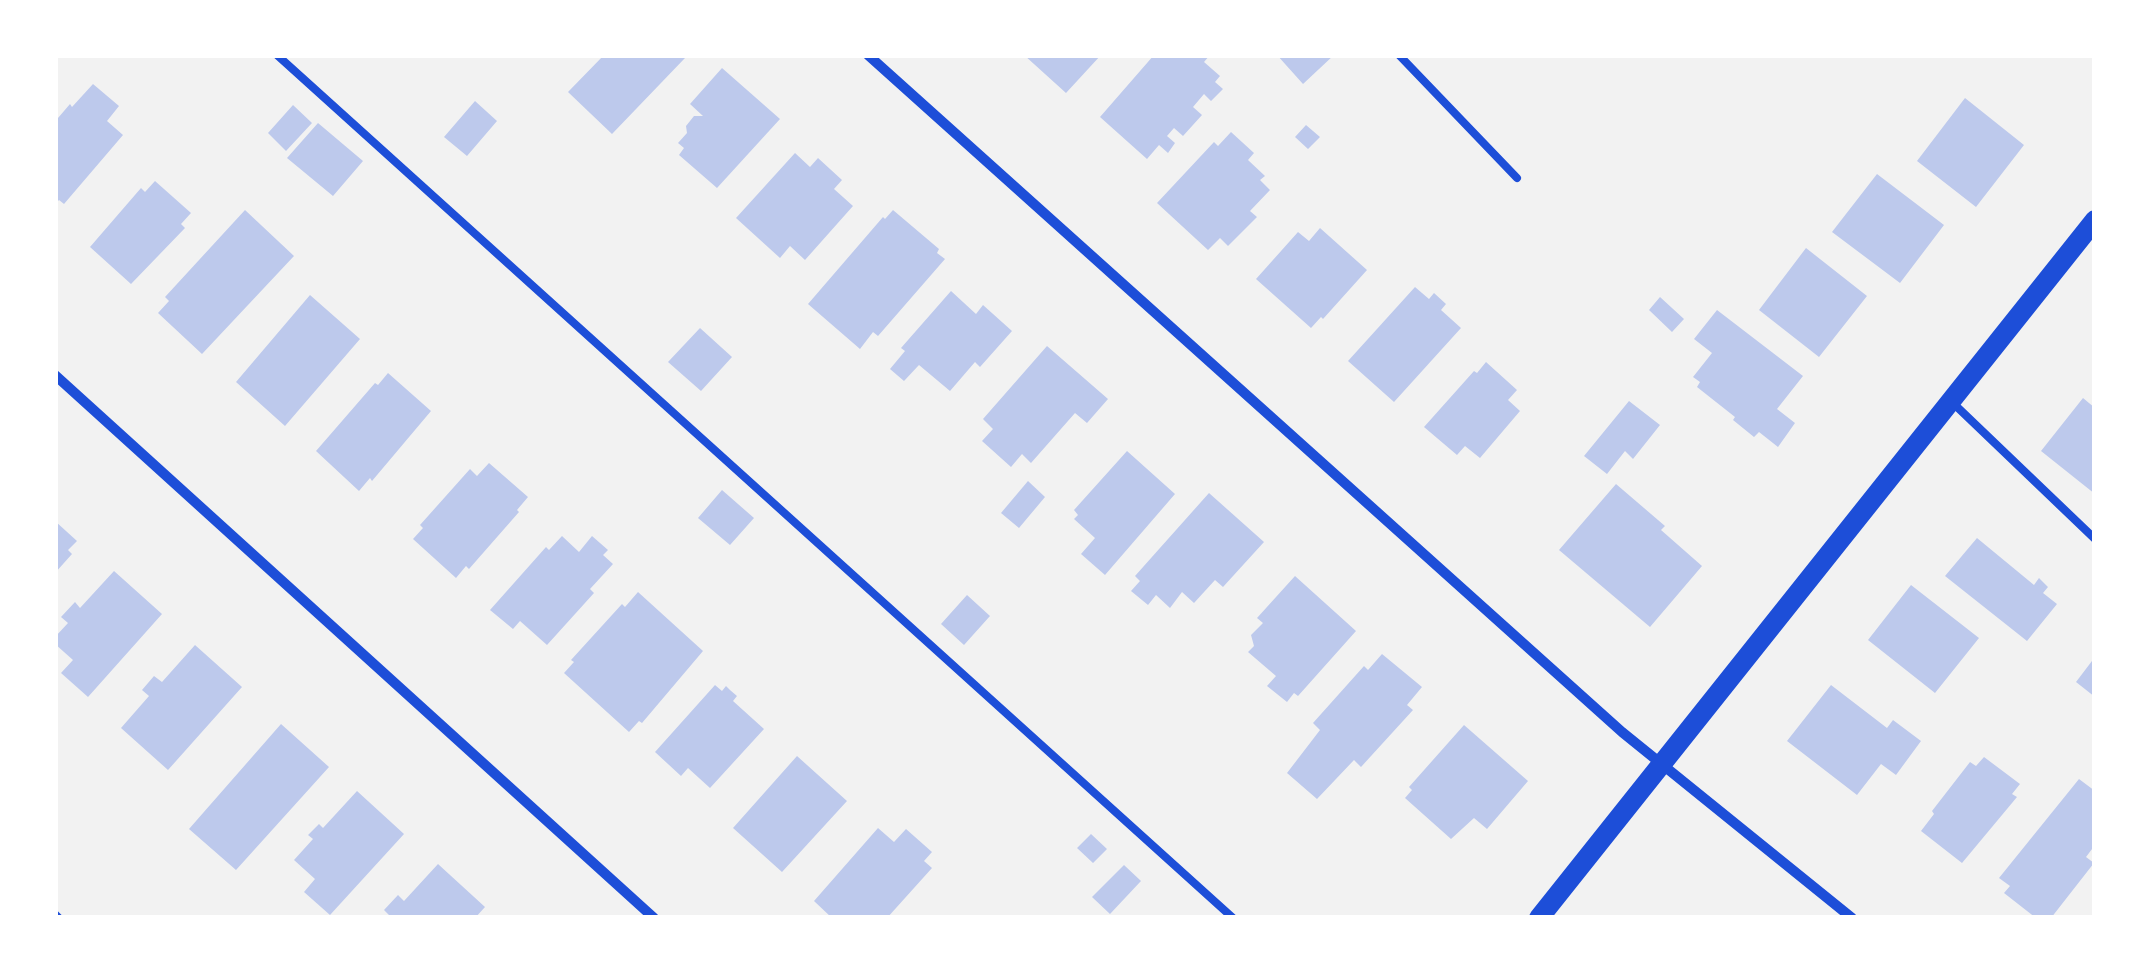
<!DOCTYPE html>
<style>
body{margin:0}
#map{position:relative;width:2150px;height:973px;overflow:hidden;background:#f2f2f2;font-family:"Roboto Condensed",sans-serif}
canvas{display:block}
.frame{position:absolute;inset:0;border:58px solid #fff;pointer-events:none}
</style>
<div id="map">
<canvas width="2150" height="973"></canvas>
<div class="frame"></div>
</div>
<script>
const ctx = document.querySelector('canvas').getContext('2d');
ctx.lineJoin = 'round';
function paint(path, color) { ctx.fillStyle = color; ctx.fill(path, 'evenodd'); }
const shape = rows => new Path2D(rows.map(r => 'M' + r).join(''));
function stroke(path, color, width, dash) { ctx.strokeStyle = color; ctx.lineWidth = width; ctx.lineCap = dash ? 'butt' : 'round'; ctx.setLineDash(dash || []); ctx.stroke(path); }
paint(shape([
 [604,55,682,55,685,58,612,134,568,92],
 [1024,55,1101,55,1066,93],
 [1154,55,1210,55,1204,62,1220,76,1215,82,1223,89,1211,101,1204,94,1193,107,1202,115,1183,136,1174,128,1167,136,1175,143,1168,153,1159,145,1147,159,1100,117],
 [1277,55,1334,55,1303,84],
 [722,68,780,119,717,188,679,155,684,148,678,143,687,133,686,126,694,116,703,116,690,104],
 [93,84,119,106,107,121,123,135,64,204,59,200,55,204,55,115,58,118,70,104,72,107],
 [1965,98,2024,145,1976,207,1917,161],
 [475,101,497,121,467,156,444,137],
 [293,105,312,123,286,151,268,133],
 [318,123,363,161,333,196,287,158],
 [1306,125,1320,137,1308,149,1295,137],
 [1231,132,1254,153,1248,160,1265,176,1260,180,1270,190,1250,211,1257,217,1228,246,1220,238,1208,250,1157,203,1214,142,1218,146],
 [795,153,810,167,818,158,842,180,834,189,853,206,805,260,790,246,780,258,736,218],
 [1877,174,1944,225,1900,283,1832,232],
 [155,181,191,213,181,224,185,228,131,284,90,247,141,188,145,192],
 [245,210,294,256,202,354,158,313,169,301,165,297],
 [893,210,939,249,937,253,945,259,878,336,873,332,860,349,808,304,883,217,885,219],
 [1320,228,1367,270,1323,319,1321,317,1311,328,1256,279,1298,232,1309,241],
 [1806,248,1867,296,1819,357,1759,310],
 [1415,287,1429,299,1434,293,1446,304,1441,310,1461,328,1394,402,1348,361],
 [951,291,976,314,983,305,1012,331,980,367,975,362,950,391,919,365,904,381,890,369,905,351,901,348],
 [310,295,360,339,285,426,236,382],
 [1660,297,1684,319,1672,332,1649,310],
 [1717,310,1803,376,1777,409,1795,423,1778,447,1759,432,1754,437,1733,420,1735,417,1697,387,1700,382,1693,377,1712,353,1694,339],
 [700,328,732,357,701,391,668,362],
 [1047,346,1108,399,1087,423,1075,413,1031,463,1022,454,1011,467,982,441,993,429,983,419],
 [1486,362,1517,390,1508,400,1520,411,1480,458,1465,446,1457,455,1424,427,1474,371,1477,373],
 [388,373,431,411,372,481,370,478,359,491,316,451,375,383,378,385],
 [2083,398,2095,408,2095,494,2041,451],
 [1629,401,1660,425,1633,459,1625,451,1607,474,1584,456],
 [1127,451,1175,494,1105,575,1081,554,1095,538,1074,519,1078,515,1074,510],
 [489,463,528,497,517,510,519,512,469,569,466,566,456,578,413,539,423,528,420,525,470,469,477,476],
 [1028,481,1045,497,1019,528,1001,513],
 [1616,484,1665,526,1661,530,1702,566,1650,627,1559,550],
 [722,490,754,518,730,545,698,518],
 [1209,493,1264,542,1223,587,1215,580,1194,603,1182,592,1170,608,1156,595,1148,605,1131,591,1140,581,1135,576],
 [55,521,77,541,68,550,72,554,55,573],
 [562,536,579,552,592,536,608,550,603,555,613,564,590,589,594,593,547,645,520,621,513,629,490,610,546,547,549,550],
 [1977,538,2034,585,2039,578,2048,587,2043,593,2057,604,2027,641,1945,576],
 [114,571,162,614,88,697,61,673,73,660,55,644,55,637,68,623,61,617,75,602,80,608],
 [1295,576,1356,631,1298,696,1294,693,1287,702,1267,686,1276,676,1248,652,1254,646,1251,635,1263,623,1257,618],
 [1911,585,1979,638,1935,693,1868,640],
 [638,592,703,651,642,723,639,721,629,732,564,673,574,662,571,660,622,604,625,607],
 [967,595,990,616,964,645,941,624],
 [195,645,242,687,168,770,121,728,149,696,142,690,154,676,162,682],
 [1382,654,1422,687,1407,705,1413,710,1361,767,1354,760,1317,799,1287,773,1320,730,1313,723,1364,666,1368,670],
 [2095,657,2095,697,2076,682],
 [715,685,722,691,726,686,730,690,737,696,733,701,764,729,710,788,688,768,681,776,655,752],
 [1831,685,1887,728,1893,720,1921,741,1896,775,1881,764,1857,795,1787,741],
 [281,724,329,767,236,870,189,829],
 [1464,725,1528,781,1487,829,1474,818,1451,839,1405,798,1412,790,1409,787],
 [797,756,847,801,782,872,733,828],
 [1984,757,2020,784,2012,794,2017,797,1962,863,1921,831,1934,814,1932,811,1970,762,1976,766],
 [2079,779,2095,791,2095,845,2086,857,2094,863,2051,918,2036,918,2004,893,2010,886,1999,878],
 [357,791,404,834,330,915,304,892,315,879,294,860,313,839,308,835,319,824,323,828],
 [878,828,894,842,906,829,932,852,924,861,932,868,887,918,832,918,814,901],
 [1091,834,1107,849,1093,863,1077,848],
 [438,864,485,907,475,918,389,918,390,916,384,910,398,895,404,901],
 [1124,865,1141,881,1110,914,1092,897]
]), '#bdc9ec');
stroke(shape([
 [277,55,1233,918],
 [1399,55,1517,178],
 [1954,404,2095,539],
 [55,914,59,918]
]), '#1d4ed8', 8);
stroke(shape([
 [868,55,1622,732,1852,918],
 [55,375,654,918]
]), '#1d4ed8', 10);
stroke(shape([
 [1539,918,2095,220]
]), '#1d4ed8', 20);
</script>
